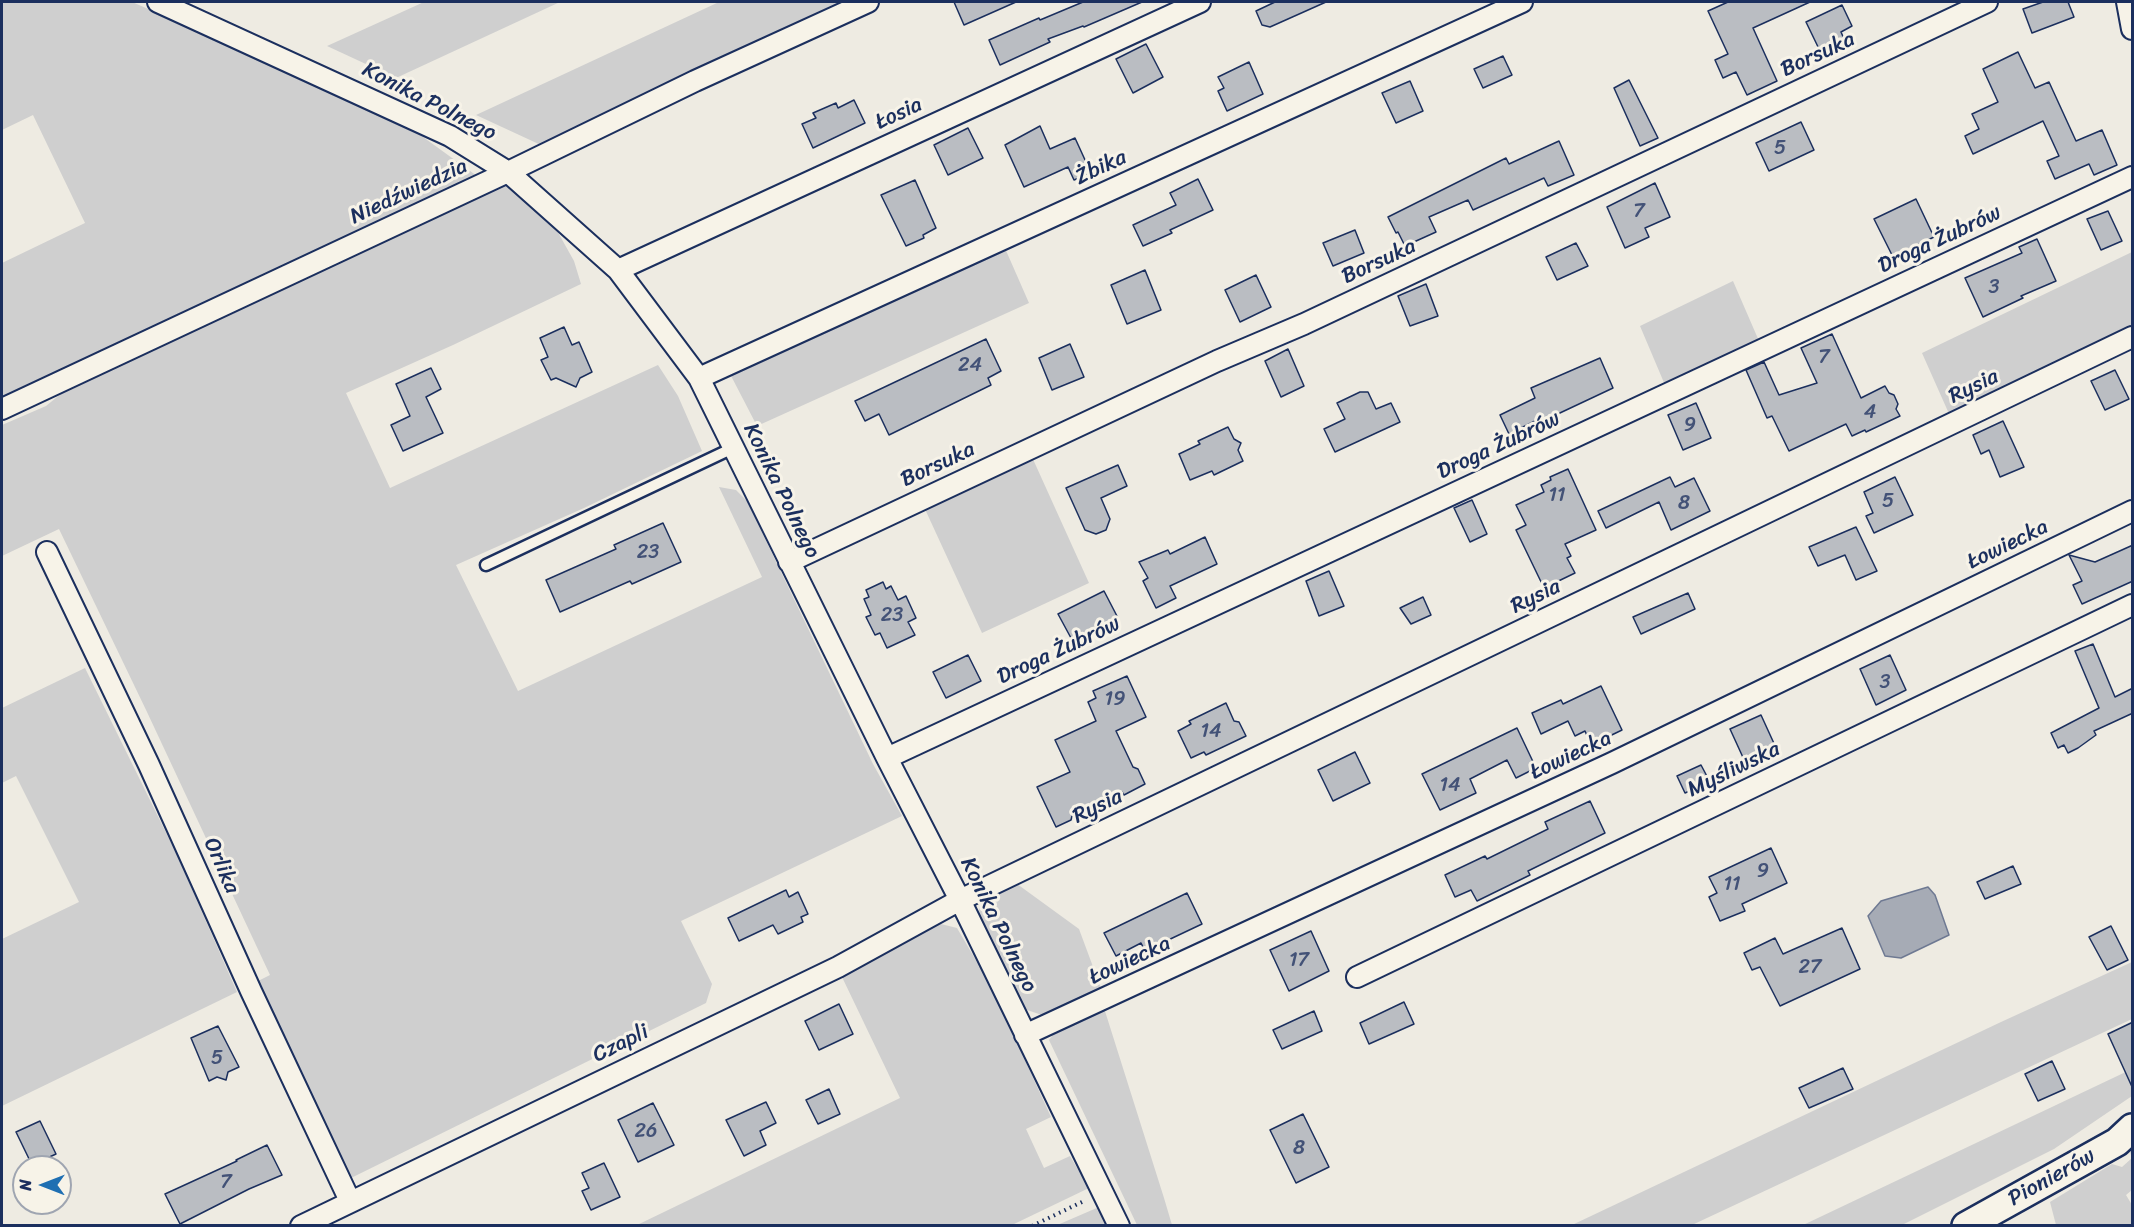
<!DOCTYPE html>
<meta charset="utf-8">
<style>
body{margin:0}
#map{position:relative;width:2134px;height:1227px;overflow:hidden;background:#eeebe2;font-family:Sriracha,sans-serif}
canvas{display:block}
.frame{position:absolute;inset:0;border:3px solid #1b2f5e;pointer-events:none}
.north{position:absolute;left:12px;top:1155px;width:60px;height:60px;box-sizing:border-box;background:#f7f3e8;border:2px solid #9fa5b1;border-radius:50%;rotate:270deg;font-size:16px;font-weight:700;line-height:24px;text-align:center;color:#1b2f5e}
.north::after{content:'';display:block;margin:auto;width:21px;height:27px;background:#1f6fb2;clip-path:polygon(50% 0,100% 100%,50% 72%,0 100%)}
</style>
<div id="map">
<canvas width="2134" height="1227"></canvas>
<div class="frame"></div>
<div class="north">N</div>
</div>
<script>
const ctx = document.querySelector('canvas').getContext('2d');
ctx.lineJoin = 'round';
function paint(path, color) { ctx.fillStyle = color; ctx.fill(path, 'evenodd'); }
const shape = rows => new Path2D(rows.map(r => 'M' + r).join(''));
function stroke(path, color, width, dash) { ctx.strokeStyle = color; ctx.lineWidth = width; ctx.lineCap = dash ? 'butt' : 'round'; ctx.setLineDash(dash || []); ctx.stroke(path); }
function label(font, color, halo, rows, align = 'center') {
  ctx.font = font + ' Sriracha,sans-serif'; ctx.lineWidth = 6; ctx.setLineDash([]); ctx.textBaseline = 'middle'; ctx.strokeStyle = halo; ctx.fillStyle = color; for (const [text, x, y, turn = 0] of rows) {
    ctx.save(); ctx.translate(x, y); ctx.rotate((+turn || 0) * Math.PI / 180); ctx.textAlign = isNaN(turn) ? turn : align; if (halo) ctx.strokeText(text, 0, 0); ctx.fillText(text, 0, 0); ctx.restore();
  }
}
paint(shape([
 [2,2,132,2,295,72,423,137,477,176,2,402,2,263,85,223,33,115,2,130],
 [424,2,560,2,396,78,327,46],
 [719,2,852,2,543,146,476,115],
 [501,181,555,227,574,261,581,284,453,345,346,393,390,488,658,365,678,396,702,451,584,508,456,565,518,691,762,577,719,487,736,490,747,501,873,764,902,816,681,921,712,984,706,1003,351,1178,256,982,270,975,147,712,59,529,2,556,2,425,46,406,73,384],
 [1004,246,1029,303,757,426,728,370],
 [2132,252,2132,329,1950,416,1922,353],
 [1733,281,1759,341,1665,385,1640,326],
 [1032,457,1089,583,982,633,924,507],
 [85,668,177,855,237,992,2,1106,2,939,79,902,16,776,2,783,2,708],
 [1013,881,1079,929,1102,991,1045,1016,1024,1009,982,926,979,910,982,898],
 [941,924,957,928,991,986,1051,1117,1026,1129,1044,1168,1070,1156,1089,1188,1012,1225,635,1226,900,1098,842,977,929,926],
 [2132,962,2132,1019,1692,1225,1572,1225,2001,1022],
 [1104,1008,1164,1198,1172,1225,1137,1225,1049,1040,1055,1032],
 [2132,1069,2132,1096,2054,1149,1902,1225,1801,1226],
 [2132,1149,2132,1190,2126,1195,2132,1205,2132,1225,2056,1225,2050,1202,2112,1164,2122,1167,2132,1158,2130,1152],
 [1099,1207,1108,1226,1055,1226]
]), '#cfcfcf');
const water = shape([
 [1928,887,1935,895,1949,935,1901,958,1885,956,1868,916,1881,901,1928,887]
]);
paint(water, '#a6abb5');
stroke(water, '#6e7992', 1.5);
const building = shape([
 [954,2,1016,2,964,25,954,2],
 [1083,2,1142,2,1084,27,1083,26,1048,39,1050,42,1000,65,989,40,1039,18,1040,20,1083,2],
 [1275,2,1326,2,1270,27,1262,25,1256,11,1275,2],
 [1728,2,1810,2,1753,28,1777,81,1747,95,1736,72,1723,78,1715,60,1728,54,1708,11,1728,2],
 [2043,2,2068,2,2074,17,2032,33,2023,9,2043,2],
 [1842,5,1852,26,1841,32,1848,48,1831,46,1820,51,1806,22,1842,5],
 [1146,44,1163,77,1133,93,1116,59,1146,44],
 [2018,52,2035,88,2049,82,2076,141,2102,130,2117,165,2094,175,2089,164,2055,179,2047,161,2059,156,2043,121,1973,154,1965,136,1979,129,1972,114,1998,102,1983,69,2018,52],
 [1503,56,1512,75,1483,88,1474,69,1503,56],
 [1249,62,1263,94,1227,111,1218,91,1224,88,1218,77,1249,62],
 [1629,80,1658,138,1640,146,1614,88,1629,80],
 [1410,81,1423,111,1396,123,1382,93,1410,81],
 [854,100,865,123,813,148,802,124,816,118,813,113,836,103,838,108,854,100],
 [1801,122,1814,150,1769,171,1756,143,1801,122],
 [1040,126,1050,149,1075,138,1091,173,1074,180,1068,167,1024,187,1005,145,1040,126],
 [968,128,983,158,948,175,934,145,968,128],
 [1559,141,1574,175,1548,186,1544,178,1473,210,1468,200,1429,217,1436,232,1405,246,1398,232,1396,233,1388,217,1506,158,1509,164,1559,141],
 [1198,179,1213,210,1170,230,1172,233,1143,246,1133,225,1176,205,1170,193,1198,179],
 [915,180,936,228,923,235,924,238,906,246,881,195,915,180],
 [1655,183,1670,217,1645,228,1649,237,1625,248,1607,207,1655,183],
 [1916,199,1934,237,1893,257,1874,219,1916,199],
 [2108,211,2122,241,2101,250,2087,219,2108,211],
 [1355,230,1364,253,1333,266,1323,243,1355,230],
 [2037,239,2056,281,2021,296,2023,298,1983,317,1965,278,2022,253,2019,247,2037,239],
 [1576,243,1588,266,1557,280,1546,257,1576,243],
 [1145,270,1161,310,1127,324,1111,285,1145,270],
 [1256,275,1271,307,1240,322,1225,290,1256,275],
 [1426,284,1438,316,1410,326,1398,296,1426,284],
 [564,327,572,345,579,342,592,372,580,378,576,387,556,378,551,380,541,360,548,357,540,338,564,327],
 [1832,334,1861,398,1885,386,1889,393,1894,395,1898,404,1896,409,1900,416,1866,432,1865,430,1852,436,1846,424,1789,451,1772,416,1767,418,1746,370,1764,362,1779,395,1817,383,1801,348,1832,334],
 [986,339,1001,371,988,378,991,385,889,435,879,414,865,421,855,401,986,339],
 [1070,344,1084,377,1052,390,1039,358,1070,344],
 [1288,349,1304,386,1281,397,1265,361,1288,349],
 [1600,358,1613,388,1545,420,1543,417,1509,434,1500,415,1535,398,1531,388,1600,358],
 [431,368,441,389,426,397,443,433,403,451,391,425,410,416,396,384,431,368],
 [2115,370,2129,399,2105,410,2091,381,2115,370],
 [1360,392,1368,392,1376,409,1391,403,1400,422,1335,452,1324,429,1345,419,1337,403,1360,392],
 [1696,403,1711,438,1683,450,1668,415,1696,403],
 [2003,421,2024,467,2000,477,1989,450,1981,454,1973,435,2003,421],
 [1228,427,1234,439,1241,443,1238,450,1243,461,1214,475,1212,471,1190,480,1179,454,1200,444,1198,441,1228,427],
 [1118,465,1127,486,1101,498,1110,519,1106,530,1096,534,1085,530,1066,488,1118,465],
 [1568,469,1596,530,1565,544,1571,556,1567,558,1575,573,1544,588,1516,530,1526,525,1516,505,1544,492,1541,485,1551,480,1550,477,1568,469],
 [1670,477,1675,487,1694,478,1710,511,1671,530,1659,502,1606,528,1598,511,1670,477],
 [1895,477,1913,515,1874,533,1866,516,1873,513,1864,492,1895,477],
 [1472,500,1487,534,1470,542,1454,508,1472,500],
 [663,523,681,562,632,584,630,581,560,612,546,580,616,549,614,545,663,523],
 [1856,527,1877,571,1856,580,1845,555,1818,566,1809,547,1856,527],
 [1205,537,1217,564,1170,586,1176,598,1156,608,1143,581,1148,578,1139,562,1168,550,1170,554,1205,537],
 [2133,545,2133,581,2082,604,2073,585,2082,581,2069,555,2095,562,2133,545],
 [1329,571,1344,606,1319,616,1306,581,1329,571],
 [883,582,886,589,891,586,898,600,906,596,916,618,908,622,915,635,887,648,880,633,875,635,866,617,871,615,864,599,869,597,866,590,883,582],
 [1104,591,1118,618,1082,635,1081,633,1071,638,1058,614,1104,591],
 [1688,593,1695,609,1641,634,1633,617,1688,593],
 [1423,597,1431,615,1411,624,1400,608,1423,597],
 [2093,644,2115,697,2133,688,2133,713,2094,731,2096,735,2078,748,2068,753,2064,745,2058,748,2051,733,2099,708,2075,651,2093,644],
 [968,655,981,681,946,698,933,672,968,655],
 [1890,655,1906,690,1876,705,1860,669,1890,655],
 [1127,676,1146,717,1116,731,1133,767,1138,769,1145,784,1124,795,1122,792,1072,816,1071,820,1056,827,1037,787,1070,772,1055,740,1096,721,1088,702,1096,698,1093,691,1127,676],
 [1601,686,1622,730,1591,745,1585,731,1575,736,1568,721,1541,734,1532,713,1561,700,1563,704,1601,686],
 [1226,703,1234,721,1239,722,1246,736,1206,755,1204,752,1191,758,1178,731,1191,724,1189,721,1226,703],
 [1761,715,1777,750,1746,764,1730,729,1761,715],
 [1517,728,1536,768,1516,778,1507,760,1470,779,1476,793,1440,810,1422,774,1517,728],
 [1355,752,1370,783,1333,801,1318,770,1355,752],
 [1701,765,1710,782,1685,793,1677,776,1701,765],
 [1590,801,1605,833,1528,871,1530,875,1477,901,1471,890,1455,897,1445,875,1485,856,1487,859,1548,829,1545,822,1590,801],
 [1771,848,1787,883,1742,904,1745,911,1720,921,1709,897,1717,893,1709,877,1771,848],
 [2013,866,2021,884,1985,899,1977,882,2013,866],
 [786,890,789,897,798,892,808,914,801,917,803,922,778,934,773,925,739,941,728,918,786,890],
 [1187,893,1202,924,1145,951,1141,943,1116,956,1104,933,1187,893],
 [2111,926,2128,960,2107,970,2089,937,2111,926],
 [1842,928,1860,969,1780,1006,1760,967,1752,970,1744,953,1775,938,1783,954,1842,928],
 [1311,931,1329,971,1289,991,1270,950,1311,931],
 [1404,1002,1414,1024,1369,1044,1360,1023,1404,1002],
 [839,1004,853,1034,819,1050,805,1021,839,1004],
 [1314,1011,1322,1031,1282,1049,1273,1030,1314,1011],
 [2133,1022,2133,1089,2108,1034,2133,1022],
 [218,1026,239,1067,228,1072,226,1080,217,1077,209,1081,191,1038,218,1026],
 [2052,1061,2065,1089,2038,1101,2025,1074,2052,1061],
 [1843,1068,1853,1089,1809,1108,1799,1088,1843,1068],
 [829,1089,840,1114,818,1124,806,1100,829,1089],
 [766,1102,776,1123,760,1131,766,1145,744,1156,726,1120,766,1102],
 [653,1103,674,1145,638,1162,618,1120,653,1103],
 [1303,1114,1329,1167,1296,1183,1270,1130,1303,1114],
 [40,1121,56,1154,32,1165,16,1132,40,1121],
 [267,1145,282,1175,249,1189,180,1224,165,1194,237,1161,236,1160,267,1145],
 [604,1163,620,1197,591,1210,582,1191,589,1188,582,1173,604,1163]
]);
paint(building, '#babdc2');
stroke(building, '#1b2f5e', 1.5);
const service = shape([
 [486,565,733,448]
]);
const minor = shape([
 [158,2,450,136,508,172,618,270,699,378,887,758,960,900,1119,1226],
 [2127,2,2132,29],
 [618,270,1200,2],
 [699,378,1522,2],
 [2,409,508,172,695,81,868,2],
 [47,552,149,765,251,991,350,1201],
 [789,562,1217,361,1304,324,1987,2],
 [887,758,2132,177],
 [1357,977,2132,605],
 [1025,1035,1612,763,2132,511],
 [301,1226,838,967,960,900,2132,337]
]);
const secondary = shape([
 [1966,1226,2117,1142,2132,1128]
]);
stroke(service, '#1b2f5e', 15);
stroke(minor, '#1b2f5e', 24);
stroke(secondary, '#1b2f5e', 32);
stroke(shape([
 [1032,1226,1084,1201]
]), '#1b2f5e', 4, [1.5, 4.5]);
stroke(service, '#f7f3e8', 10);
stroke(minor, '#f7f3e8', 20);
stroke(secondary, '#f7f3e8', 27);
label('20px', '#435277', null, [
 ["5",1780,149],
 ["7",1639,212],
 ["3",1994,288],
 ["7",1824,358],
 ["24",970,366],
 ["4",1870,413],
 ["9",1690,426],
 ["11",1557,496],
 ["5",1888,502],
 ["8",1684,504],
 ["23",648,553],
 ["23",892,616],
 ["3",1885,683],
 ["19",1115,700],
 ["14",1211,732],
 ["14",1450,786],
 ["9",1763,872],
 ["11",1732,885],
 ["17",1299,961],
 ["27",1810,968],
 ["5",217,1059],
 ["26",646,1132],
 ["8",1299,1149],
 ["7",226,1183]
]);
label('22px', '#1b2f5e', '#f7f3e8', [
 ["Borsuka",1818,55,-25],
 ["Konika Polnego",429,102,27],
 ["Łosia",899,114,-25],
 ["Żbika",1101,168,-25],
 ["Niedźwiedzia",409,192,-25],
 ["Droga Żubrów",1940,240,-25],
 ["Borsuka",1379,262,-25],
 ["Rysia",1974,387,-26],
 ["Droga Żubrów",1499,446,-25],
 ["Borsuka",938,465,-25],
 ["Konika Polnego",781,491,64],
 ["Łowiecka",2008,545,-26],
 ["Rysia",1536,597,-26],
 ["Droga Żubrów",1059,651,-25],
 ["Łowiecka",1571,756,-25],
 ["Myśliwska",1734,770,-26],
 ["Rysia",1098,807,-26],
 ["Orlika",221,866,66],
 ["Konika Polnego",998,925,64],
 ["Łowiecka",1130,961,-25],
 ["Czapli",621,1044,-26],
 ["Pionierów",2052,1178,-29]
]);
</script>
